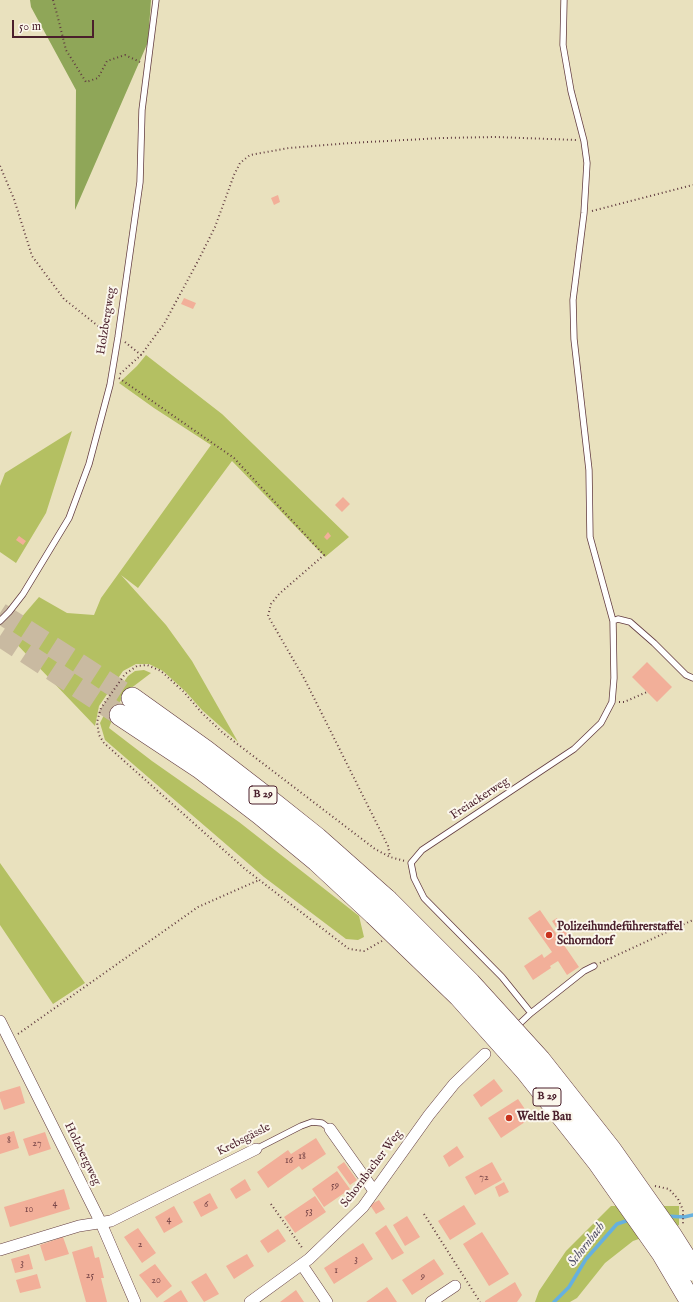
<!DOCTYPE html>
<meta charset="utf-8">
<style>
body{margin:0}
#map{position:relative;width:693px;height:1302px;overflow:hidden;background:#e9e1be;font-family:"IM FELL English",serif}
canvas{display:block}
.scale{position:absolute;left:12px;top:20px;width:82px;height:18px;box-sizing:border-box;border:2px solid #4a1f2b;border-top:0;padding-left:5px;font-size:12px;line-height:14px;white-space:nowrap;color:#4a1f2b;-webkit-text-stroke:3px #fbf7ec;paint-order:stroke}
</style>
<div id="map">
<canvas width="693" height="1302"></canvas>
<div class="scale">50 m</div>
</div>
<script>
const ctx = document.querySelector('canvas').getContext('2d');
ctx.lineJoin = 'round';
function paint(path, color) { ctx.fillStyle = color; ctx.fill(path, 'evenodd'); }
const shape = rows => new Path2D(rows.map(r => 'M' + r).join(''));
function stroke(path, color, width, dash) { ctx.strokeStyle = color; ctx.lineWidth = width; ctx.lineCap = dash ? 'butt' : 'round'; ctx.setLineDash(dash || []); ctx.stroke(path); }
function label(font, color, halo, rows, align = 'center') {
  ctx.font = font + ' "IM FELL English",serif'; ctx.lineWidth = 4; ctx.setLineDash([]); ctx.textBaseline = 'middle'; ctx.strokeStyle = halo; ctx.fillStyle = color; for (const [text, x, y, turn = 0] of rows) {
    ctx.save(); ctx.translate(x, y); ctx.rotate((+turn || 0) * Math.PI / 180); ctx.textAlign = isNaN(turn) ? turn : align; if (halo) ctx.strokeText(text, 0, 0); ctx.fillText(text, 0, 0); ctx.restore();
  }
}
paint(shape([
 [146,355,222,414,349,537,325,557,232,461,138,588,121,575,166,625,192,661,238,742,202,710,186,692,163,671,149,664,136,664,123,671,99,706,95,726,7,634,39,597,67,613,94,615,101,598,211,445,154,408,119,383,137,366],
 [72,431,46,513,16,563,0,552,0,486,5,473],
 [144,670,151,673,130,689,118,704,109,728,152,761,239,822,359,916,364,937,358,940,346,939,264,877,105,740,100,723,112,699,128,676,135,671],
 [0,863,85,983,53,1004,0,925],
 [611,1206,679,1206,679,1225,633,1241,605,1263,577,1298,570,1302,535,1302,539,1291,566,1251]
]), '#b4c062');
paint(shape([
 [30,0,151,0,148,42,75,210,76,90,31,7]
]), '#8fa658');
stroke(shape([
 [666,1216,684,1217,693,1215],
 [554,1302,569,1287,586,1259,617,1224,629,1220]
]), '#66b0de', 3.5);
paint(shape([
 [278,195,280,202,274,205,271,198],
 [184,298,196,303,193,309,181,304],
 [343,497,350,504,342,512,335,505],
 [328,532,331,536,327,540,324,537],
 [19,536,26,541,23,545,16,540],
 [647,662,672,687,657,702,632,677],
 [540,910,579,967,567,975,558,961,550,966,551,968,533,980,524,966,542,954,544,958,552,952,528,918],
 [557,918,573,943,568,946,552,921],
 [494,1079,503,1091,481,1107,473,1095],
 [20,1086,25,1103,4,1110,0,1098,0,1092],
 [518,1099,531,1118,501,1138,488,1118],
 [14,1131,19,1148,0,1154,0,1135],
 [45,1132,51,1149,29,1156,23,1139],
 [316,1138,326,1154,302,1170,299,1166,268,1188,257,1172,288,1150,291,1154],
 [457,1146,464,1157,449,1167,443,1156],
 [344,1162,357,1180,350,1185,337,1167],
 [492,1162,502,1180,475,1195,465,1177],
 [337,1171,350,1189,324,1207,312,1189],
 [245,1179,251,1190,236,1199,230,1189],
 [504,1182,509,1192,499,1197,495,1187],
 [64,1189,70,1209,10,1227,4,1207],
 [210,1193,218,1208,201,1217,193,1202],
 [315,1196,326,1212,295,1233,284,1217],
 [379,1200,385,1209,376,1214,370,1205],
 [464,1205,476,1224,450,1240,438,1221],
 [174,1206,183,1222,164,1233,155,1217],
 [407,1216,420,1237,405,1246,393,1225],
 [386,1225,404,1253,392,1260,375,1233],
 [138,1228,156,1253,142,1263,124,1237],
 [278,1229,286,1241,268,1253,260,1241],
 [482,1232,509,1274,489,1286,463,1244],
 [63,1237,69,1254,45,1261,40,1245],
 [363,1243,373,1259,334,1284,324,1268],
 [92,1246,95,1258,99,1257,104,1278,101,1278,107,1302,86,1302,72,1252],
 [29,1254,33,1269,15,1273,11,1259],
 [247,1254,254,1266,234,1279,226,1266],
 [434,1259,444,1274,412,1295,402,1280],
 [155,1264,172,1286,157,1298,139,1275],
 [206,1273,219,1294,204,1302,191,1282],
 [37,1274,41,1288,20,1293,16,1280],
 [515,1282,522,1295,517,1302,485,1302,485,1301],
 [387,1287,397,1302,366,1302],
 [181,1290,188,1302,163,1302],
 [296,1290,304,1302,280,1302]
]), '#f2af99');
stroke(shape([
 [0,613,132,698],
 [0,636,120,715]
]), '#c9baa1', 21, [21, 10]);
const lane = shape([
 [0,621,9,612,23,594,69,518,89,464,110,385,118,337,140,182,142,110,156,0],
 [613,621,618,619,630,622,654,643,686,675,693,678],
 [531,1013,584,971,594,966],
 [516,1027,531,1013,502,977,424,898,414,878,411,863,422,850,574,749,601,723,612,702,614,678,613,621,590,537,589,470,574,339,573,300,584,213,587,163,584,141,571,91,563,45,564,0],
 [256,1149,301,1126,312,1122,322,1123,330,1129]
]);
const street = shape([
 [0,1021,101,1223,135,1302],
 [330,1129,374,1191],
 [0,1250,79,1226,111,1221,256,1149],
 [302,1265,327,1302],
 [250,1302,309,1259,363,1207,429,1115,454,1084,485,1054],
 [431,1302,455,1286]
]);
const highway = shape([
 [132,698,206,751,263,795,317,838,387,900],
 [120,715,200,768,260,814,317,861,374,914]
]);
stroke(lane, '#623c41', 7);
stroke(street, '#623c41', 12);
stroke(highway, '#623c41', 22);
stroke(shape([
 [53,0,57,14,66,50,86,82,98,78,107,61,125,55,140,62],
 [0,166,14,199,32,256,64,299,98,326,111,333],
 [592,211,693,185],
 [125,342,141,355],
 [120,374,141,355,164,324,198,261,215,227,234,175,240,163,250,155,289,148,350,143,442,138,496,137,577,140],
 [119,378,234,458,324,555,279,594,271,604,268,616,305,680,388,846,390,857],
 [619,702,624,702,647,692],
 [382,941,364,951,349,949,245,869,104,743,99,735,97,722,101,708,125,674,137,666,147,665,161,671,184,692,202,713,223,733,375,849,390,857,405,861],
 [600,963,693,920],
 [18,1034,198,907,259,880],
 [655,1186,669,1189,678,1199,683,1210,683,1224],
 [271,1204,303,1249],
 [424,1214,480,1302]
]), '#623c41', 2, [1, 3]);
stroke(lane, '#fff', 5.5);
stroke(street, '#fff', 11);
stroke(highway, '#fff', 21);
const highwayBridge = shape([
 [387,900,470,983,540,1060,611,1150,671,1235,693,1270],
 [374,914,459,996,526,1071,598,1162,662,1253,691,1302]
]);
stroke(highwayBridge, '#623c41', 22, []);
stroke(highwayBridge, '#fff', 21);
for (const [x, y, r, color] of [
 [549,935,4,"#c8321e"],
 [509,1118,4,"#c8321e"]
]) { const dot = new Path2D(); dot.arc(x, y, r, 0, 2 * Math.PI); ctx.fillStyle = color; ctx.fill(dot); stroke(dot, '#fbf7ec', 1.5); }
label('10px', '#744346', null, [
 ["8",9,1141],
 ["27",37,1144],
 ["18",302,1157],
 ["16",289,1161],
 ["72",484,1178],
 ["59",335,1186],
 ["4",55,1204],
 ["6",206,1205],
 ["10",29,1210],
 ["53",309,1212],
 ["4",169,1220],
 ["2",140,1245],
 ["3",356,1260],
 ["3",22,1264],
 ["1",336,1271],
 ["25",90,1276],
 ["9",423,1277],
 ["20",156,1281]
]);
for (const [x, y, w] of [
 [263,795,28],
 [547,1097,28]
]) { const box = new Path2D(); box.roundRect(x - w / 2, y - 9, w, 18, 3); ctx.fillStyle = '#fbf7ec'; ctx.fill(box); stroke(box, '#4a1f2b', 1); }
label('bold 11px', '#4a1f2b', null, [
 ["B 29",263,795],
 ["B 29",547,1097]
]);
label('12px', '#4a1f2b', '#fbf7ec', [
 ["Holzbergweg",107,321,-81],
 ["Freiackerweg",480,799,-33],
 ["Krebsgässle",244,1140,-27],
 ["Holzbergweg",82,1154,64],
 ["Schornbacher Weg",372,1169,-53]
]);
label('bold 12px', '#4a1f2b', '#fbf7ec', [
 ["Polizeihundeführerstaffel",557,928],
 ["Schorndorf",557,942],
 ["Weltle Bau",517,1118]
], 'left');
label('italic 13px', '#54526a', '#fbf7ec', [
 ["Schornbach",587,1245,-52]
]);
</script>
